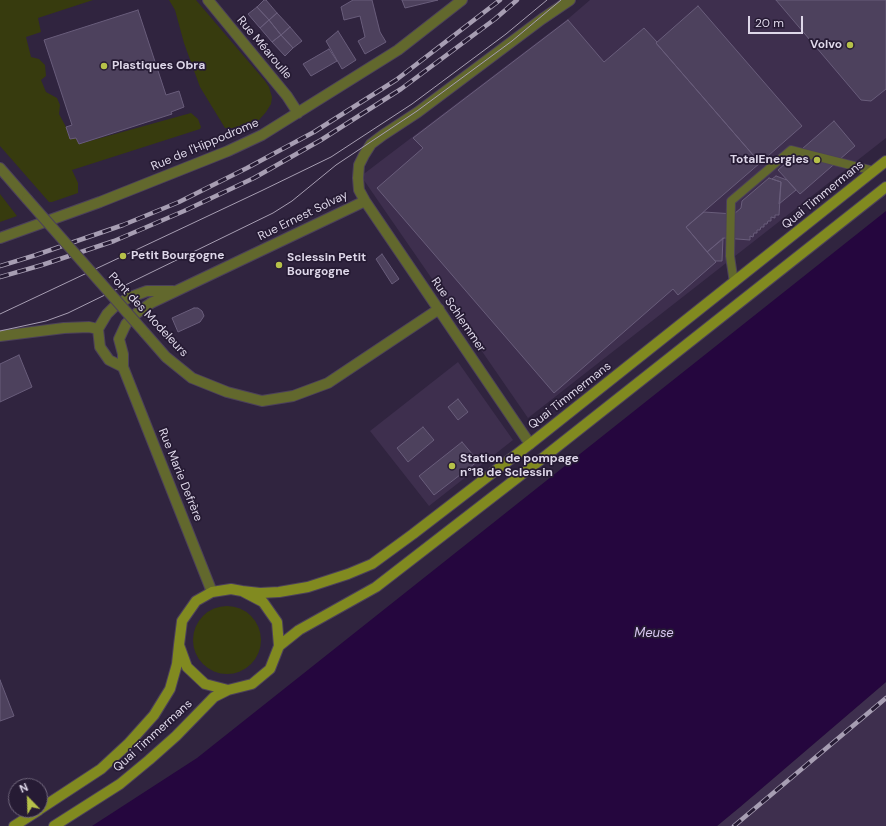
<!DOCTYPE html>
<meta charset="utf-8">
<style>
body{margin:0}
#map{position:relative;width:886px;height:826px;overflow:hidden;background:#30243f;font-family:"DM Sans",sans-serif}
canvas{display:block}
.north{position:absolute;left:8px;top:778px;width:40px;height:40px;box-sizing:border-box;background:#261b34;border:1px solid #70667c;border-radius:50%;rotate:337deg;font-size:11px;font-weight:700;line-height:16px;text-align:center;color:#ded7e9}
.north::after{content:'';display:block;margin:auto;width:14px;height:18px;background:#b6c149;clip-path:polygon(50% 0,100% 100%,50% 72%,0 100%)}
.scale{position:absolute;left:748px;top:16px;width:55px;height:18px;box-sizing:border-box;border:2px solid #ded7e9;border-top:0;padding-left:5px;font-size:12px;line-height:14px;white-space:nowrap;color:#ded7e9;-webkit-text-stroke:3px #261b34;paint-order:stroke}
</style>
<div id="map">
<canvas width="886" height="826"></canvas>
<div class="north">N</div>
<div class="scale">20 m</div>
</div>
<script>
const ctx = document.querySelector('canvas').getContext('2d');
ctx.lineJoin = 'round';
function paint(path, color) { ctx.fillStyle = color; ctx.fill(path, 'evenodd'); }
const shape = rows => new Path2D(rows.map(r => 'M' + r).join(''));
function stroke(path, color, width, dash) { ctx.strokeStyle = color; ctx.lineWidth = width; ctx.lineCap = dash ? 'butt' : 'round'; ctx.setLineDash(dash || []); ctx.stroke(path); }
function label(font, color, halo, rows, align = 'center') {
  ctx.font = font + ' "DM Sans",sans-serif'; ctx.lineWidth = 3.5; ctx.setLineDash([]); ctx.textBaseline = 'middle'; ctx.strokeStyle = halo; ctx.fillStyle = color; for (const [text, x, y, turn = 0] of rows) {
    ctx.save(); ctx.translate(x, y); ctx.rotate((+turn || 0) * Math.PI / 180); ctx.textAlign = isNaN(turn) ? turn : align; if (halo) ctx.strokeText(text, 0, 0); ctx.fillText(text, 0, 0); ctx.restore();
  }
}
paint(shape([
 [590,0,886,0,886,138,528,418,361,176,569,18],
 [458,362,513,440,429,506,370,431],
 [886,682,886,826,717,826,740,807]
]), '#3e2f4e');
paint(shape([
 [0,0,93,0,38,18,41,32,26,37,31,57,39,59,45,65,46,76,41,80,46,92,57,98,60,105,59,114,66,127,70,139,76,138,79,144,191,113,198,119,201,127,200,129,72,170,78,183,78,193,52,202,49,202,0,146],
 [169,0,196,0,265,81,269,87,272,97,271,104,266,112,259,120,248,125,237,128,225,128,200,87,184,43,175,10],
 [0,194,17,216,0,222],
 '193 640a34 34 0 1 1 68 0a34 34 0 1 1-68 0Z'
]), '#373b0e');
paint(shape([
 [886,211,886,682,740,807,717,826,92,826,197,758]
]), '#25063e');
const building = shape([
 [264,0,266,0,277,13,269,20,257,7,264,0],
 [353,0,372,0,380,32,386,42,365,54,358,41,365,37,360,16,344,20,341,7,353,0],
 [402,0,438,0,405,8,402,0],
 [776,0,886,0,886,89,871,101,861,100,776,0],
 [698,6,802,126,760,163,656,43,698,6],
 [257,7,269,20,260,28,248,14,257,7],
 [138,10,166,95,179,91,184,107,171,112,172,114,79,144,76,138,70,139,66,127,72,125,44,40,138,10],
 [277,13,290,27,281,35,269,20,277,13],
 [269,20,281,35,272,42,260,28,269,20],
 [568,20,604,62,644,28,657,42,656,43,760,163,686,227,716,262,678,295,673,289,554,393,377,188,423,148,413,138,568,20],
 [290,27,302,41,293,48,281,35,290,27],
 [338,31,356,60,342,69,326,41,338,31],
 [281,35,293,48,285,56,272,42,281,35],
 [329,49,337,61,311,76,303,64,329,49],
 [834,121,855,146,800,194,778,170,834,121],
 [776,176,787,180,796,190,779,204,781,182,772,179,776,176],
 [769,178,781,182,779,215,775,215,775,218,771,217,771,221,768,221,767,224,764,224,764,227,761,227,760,230,757,230,757,233,754,233,753,237,750,236,750,240,724,238,707,252,686,227,704,212,734,214,741,208,742,201,769,178],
 [723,238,722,261,715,261,707,252,723,238],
 [382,254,399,279,392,284,376,259,382,254],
 [194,308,198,308,202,311,204,316,200,322,178,332,172,318,194,308],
 [19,355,32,387,0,402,0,364,19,355],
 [458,399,468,412,458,420,448,407,458,399],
 [423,427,434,440,408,462,397,448,423,427],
 [462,442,478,461,434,495,419,476,462,442],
 [0,680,14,716,0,721,0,680]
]);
paint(building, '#4d415d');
stroke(building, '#695d7b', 1);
const service = shape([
 [734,283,730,256,731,201,791,150,874,171]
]);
const minor = shape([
 [208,0,287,96,298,113],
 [0,168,27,199],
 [0,238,100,202,228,151,262,135,398,50,462,0],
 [98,329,107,314,115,306,128,298,147,291,173,291],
 [145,333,166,357,192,378,227,392,262,401,293,396,328,383,439,309],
 [0,336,64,328,89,327,98,329,100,347,109,360,123,367],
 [530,444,365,201,359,190,358,178,359,165,364,155,371,144,383,135,418,112,542,19,570,0],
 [212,592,123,367,123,354,119,339,126,324,137,313,151,303,365,201]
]);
const secondary = shape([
 [242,591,260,593,279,592,308,587,348,574,372,564,413,534,530,444,886,161],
 [279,646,299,630,376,587,539,461,886,187],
 [40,809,101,769,128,744,154,715,170,689,177,664,179,645,182,621,196,601,212,592,231,589,242,591,263,602,277,622,279,646,270,669,252,684,228,690,205,684,187,667,179,645],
 [14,826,39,810],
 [54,826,120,784,149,760,176,736,214,697,228,690]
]);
stroke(service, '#4c415a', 10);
stroke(minor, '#4c415a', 12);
stroke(secondary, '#4c415a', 12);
stroke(service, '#62682d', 8);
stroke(minor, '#62682d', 10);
stroke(secondary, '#818a20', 10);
stroke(shape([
 [0,314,261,191,331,157,412,104,506,34,547,0],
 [0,331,46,321,68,313,273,213,292,201,336,165,417,111,512,41,561,0]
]), '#a79eb3', 1);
const rail = shape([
 [0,266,36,255,123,225,179,202,247,168,314,132,396,80,500,0],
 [0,277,42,265,114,241,184,211,254,178,321,140,401,89,495,19,517,0],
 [734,826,886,698]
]);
stroke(rail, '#a79eb3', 4.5);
stroke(rail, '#261b34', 3, [9]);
const minorBridge = shape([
 [27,199,145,333]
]);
stroke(minorBridge, '#4c415a', 12, []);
stroke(minorBridge, '#62682d', 10);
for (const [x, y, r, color] of [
 [850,45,4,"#b6c149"],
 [104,66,4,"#b6c149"],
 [817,160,4,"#b6c149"],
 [123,256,4,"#b6c149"],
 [279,265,4,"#b6c149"],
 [452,466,4,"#b6c149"]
]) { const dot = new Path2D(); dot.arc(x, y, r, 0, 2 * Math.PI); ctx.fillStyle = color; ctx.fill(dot); stroke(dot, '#261b34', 1.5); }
label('bold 12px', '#ded7e9', '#261b34', [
 ["Volvo",842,45,"right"],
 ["Plastiques Obra",112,66],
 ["TotalEnergies",809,160,"right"],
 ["Petit Bourgogne",131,256],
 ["Sclessin Petit",287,258],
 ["Bourgogne",287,272],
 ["Station de pompage",460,459],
 ["n°18 de Sclessin",460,473]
], 'left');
label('12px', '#ded7e9', '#261b34', [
 ["Rue Méaroulle",264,48,50],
 ["Rue de l'Hippodrome",205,145,-23],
 ["Quai Timmermans",823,195,-39],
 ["Rue Ernest Solvay",303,216,-26],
 ["Pont des Modeleurs",148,315,47],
 ["Rue Schlemmer",458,315,56],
 ["Quai Timmermans",570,396,-38],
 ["Rue Marie Defrère",180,475,68],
 ["Quai Timmermans",153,736,-42]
]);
label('italic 13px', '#d8c6f1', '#261b34', [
 ["Meuse",654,634]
]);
</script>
